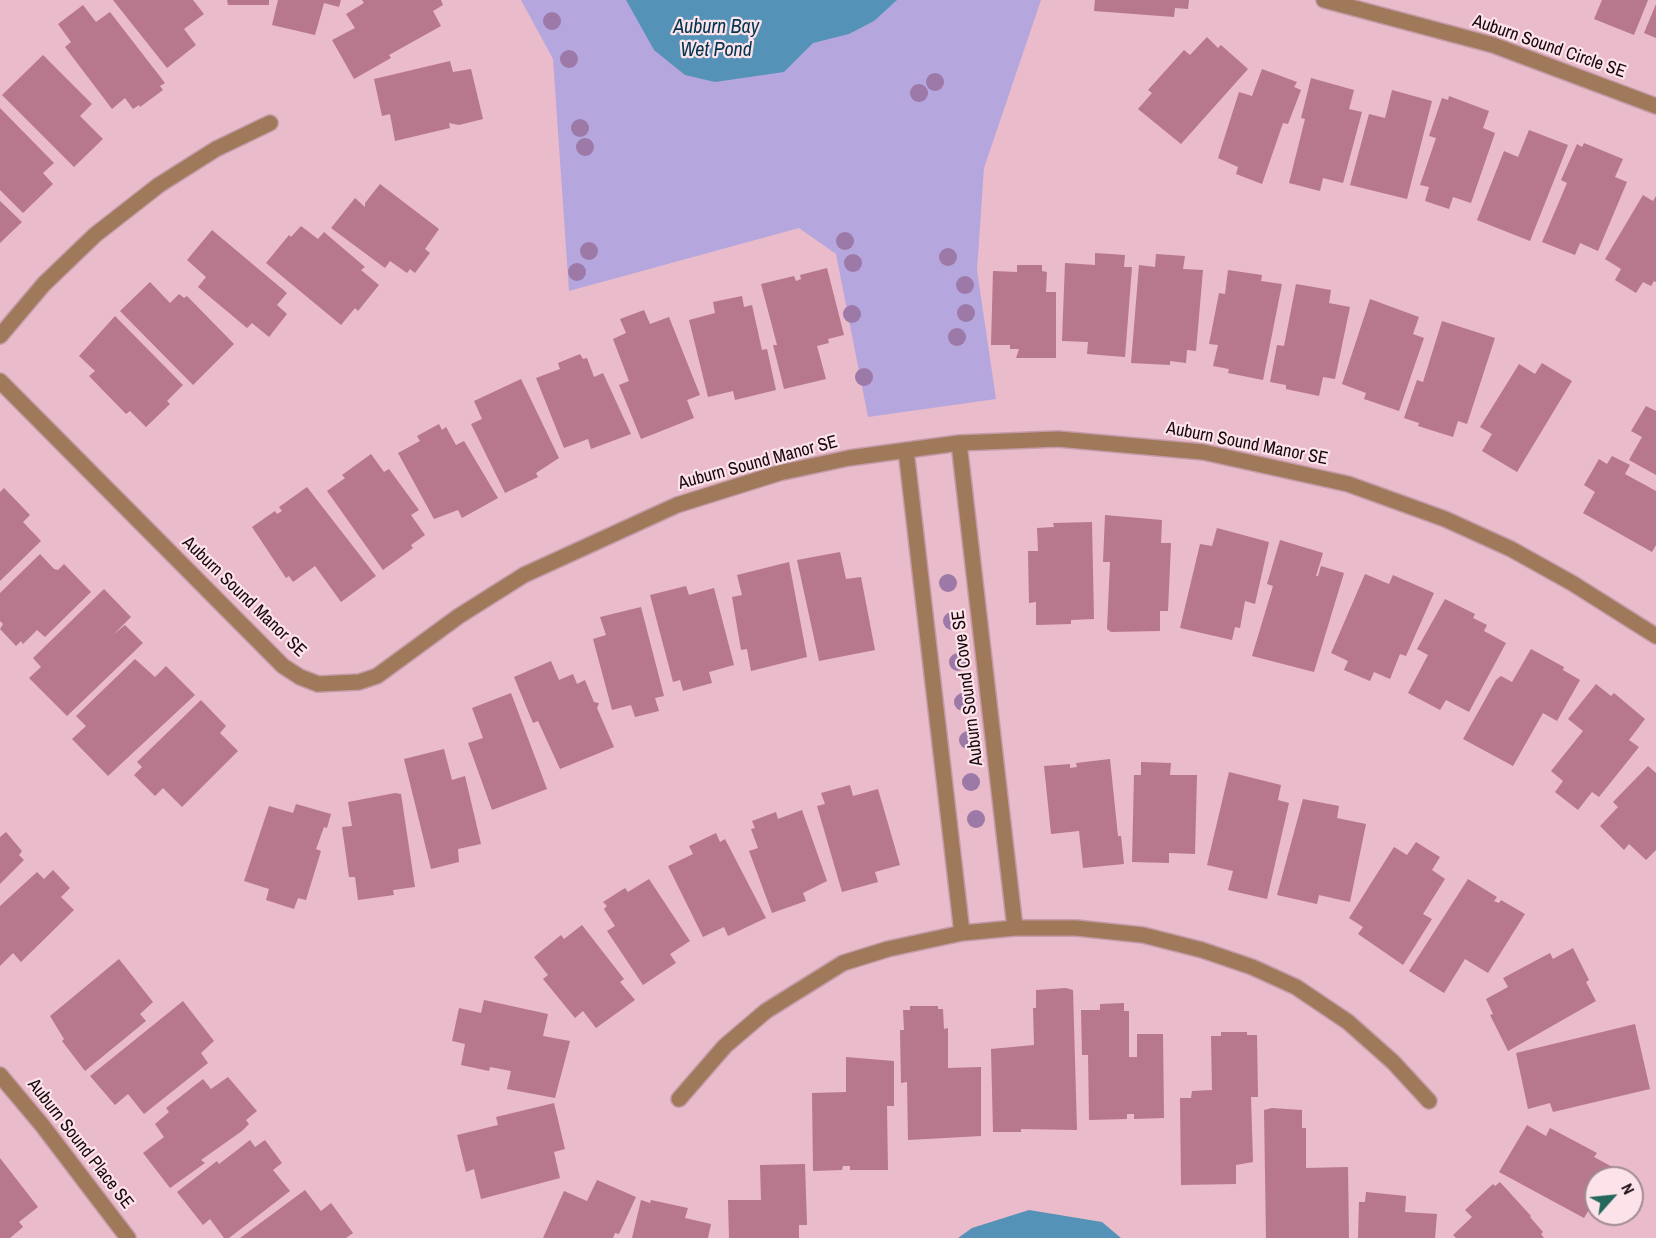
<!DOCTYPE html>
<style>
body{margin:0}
#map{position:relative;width:1656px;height:1238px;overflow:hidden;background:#eabbca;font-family:"Archivo Narrow",sans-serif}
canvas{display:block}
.north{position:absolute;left:1584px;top:1166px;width:60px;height:60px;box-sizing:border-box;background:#fce3ea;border:2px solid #a18b92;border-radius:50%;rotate:63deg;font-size:16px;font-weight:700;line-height:24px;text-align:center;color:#18080e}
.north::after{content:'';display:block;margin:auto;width:21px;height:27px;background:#23685a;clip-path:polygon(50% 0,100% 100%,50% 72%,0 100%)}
</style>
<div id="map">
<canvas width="1656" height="1238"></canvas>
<div class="north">N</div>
</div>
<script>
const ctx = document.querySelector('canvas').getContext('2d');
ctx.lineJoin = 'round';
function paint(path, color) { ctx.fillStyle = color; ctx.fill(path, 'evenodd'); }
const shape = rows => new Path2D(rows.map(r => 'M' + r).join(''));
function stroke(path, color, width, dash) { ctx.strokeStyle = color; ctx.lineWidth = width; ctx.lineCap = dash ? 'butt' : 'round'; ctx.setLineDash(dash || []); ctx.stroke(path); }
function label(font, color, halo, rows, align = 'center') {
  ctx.font = font + ' "Archivo Narrow",sans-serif'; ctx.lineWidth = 4.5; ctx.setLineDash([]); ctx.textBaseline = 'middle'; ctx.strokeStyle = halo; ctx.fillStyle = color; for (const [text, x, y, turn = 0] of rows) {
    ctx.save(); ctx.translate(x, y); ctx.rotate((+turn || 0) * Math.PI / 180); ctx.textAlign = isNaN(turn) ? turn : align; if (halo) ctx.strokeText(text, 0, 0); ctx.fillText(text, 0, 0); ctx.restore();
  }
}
paint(shape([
 [521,0,1041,0,984,168,977,270,996,399,868,417,836,254,799,228,569,291,553,59]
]), '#b6a6de');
paint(shape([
 [626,0,897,0,874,21,849,34,813,43,784,72,715,82,685,75,654,50],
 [1029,1210,1102,1222,1121,1238,958,1238,972,1228]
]), '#5592b8');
paint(shape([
 [113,0,193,0,204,14,184,29,196,45,167,68],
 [227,0,269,0,269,5,228,5],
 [278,0,341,0,339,7,324,3,315,35,272,25],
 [362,0,441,0,443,5,433,11,441,26,389,55,391,58,354,79,332,40,355,28,346,14,364,3],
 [1095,0,1189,0,1188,9,1175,8,1174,17,1094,11],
 [1602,0,1648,0,1634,35,1594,19],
 [1656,4,1656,38,1644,33],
 [83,5,96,22,110,12,165,83,160,86,163,90,140,107,139,105,133,109,125,98,112,109,65,47,71,42,58,24],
 [1207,37,1218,48,1221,45,1248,69,1181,144,1138,109,1152,93,1148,90,1184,50,1190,55],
 [43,55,92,104,80,116,103,139,74,167,2,95],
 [450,61,453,72,471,69,483,119,459,125,449,123,450,128,395,141,390,114,382,116,374,79],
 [1262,69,1297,82,1294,87,1301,90,1288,124,1283,123,1262,184,1236,174,1238,167,1218,158,1239,92,1252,96],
 [1311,78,1354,90,1349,109,1362,112,1343,183,1323,178,1320,191,1289,183,1305,119,1301,118],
 [1392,90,1432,101,1407,199,1350,185,1369,114,1385,118],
 [1449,96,1489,111,1483,128,1495,133,1471,203,1453,197,1449,209,1425,201,1429,187,1420,185,1436,138,1429,136,1442,98,1448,100],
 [0,108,54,163,43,173,53,184,23,213,0,190],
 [1529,130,1568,145,1530,241,1477,220,1504,151,1518,157],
 [1584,143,1623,159,1615,177,1627,182,1598,251,1580,243,1575,255,1542,242,1567,183,1561,180,1577,144,1582,147],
 [380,184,439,229,425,249,430,253,415,273,410,269,407,273,390,261,385,268,331,228,355,198,365,207,365,203],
 [1643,195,1653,201,1656,196,1656,282,1654,281,1651,286,1643,282,1636,293,1615,280,1621,269,1605,259],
 [0,201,22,222,0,243],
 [301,226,318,239,324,232,365,267,361,270,379,285,358,311,355,308,341,325,266,263,289,235,291,237],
 [212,230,287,293,277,305,287,314,269,337,252,323,247,328,198,287,206,277,187,260],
 [1095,253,1125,255,1124,267,1132,267,1125,357,1087,354,1088,342,1062,341,1065,263,1095,265],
 [1156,254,1185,256,1183,269,1203,270,1196,351,1187,350,1186,363,1170,361,1170,365,1131,363,1139,265,1155,267],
 [1017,265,1042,265,1042,271,1047,272,1046,292,1056,292,1056,358,1016,358,1019,349,1010,349,1010,345,991,345,993,271,1017,272],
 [827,268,844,335,828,339,829,343,817,346,826,379,784,389,773,345,777,345,761,284,794,276,796,281,801,279,800,275],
 [1228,270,1262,275,1261,281,1282,284,1263,380,1228,373,1229,369,1213,366,1218,345,1209,344,1219,293,1225,294],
 [150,282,170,303,179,294,184,298,187,296,234,344,193,385,120,311],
 [1296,284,1331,290,1329,303,1350,307,1335,379,1323,377,1319,396,1286,389,1286,385,1270,382,1277,345,1284,346],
 [742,296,744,307,752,305,762,350,767,349,776,390,735,400,733,391,708,397,689,320,715,313,713,302],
 [1370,299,1419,317,1413,334,1424,338,1399,411,1364,399,1366,393,1342,384],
 [644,310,650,324,669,317,700,395,687,400,694,418,641,439,619,385,629,381,613,339,626,333,620,319],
 [115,316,183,385,167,401,170,404,146,427,130,411,126,414,89,376,95,371,79,356],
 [1442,321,1495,338,1467,424,1458,421,1453,437,1418,426,1419,423,1404,418,1417,380,1423,382],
 [580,354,583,359,587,358,594,377,603,373,631,434,591,449,588,439,564,448,536,378,560,369,558,363],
 [1542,363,1572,381,1517,472,1482,451,1492,434,1480,427,1519,364,1535,374],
 [521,379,559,458,536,473,538,477,505,493,471,424,482,419,474,401],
 [1646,406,1656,411,1656,475,1629,460,1642,437,1631,431],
 [439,424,442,430,446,427,456,445,464,441,498,498,462,518,458,510,434,519,398,453,420,441,417,436],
 [371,454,384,472,389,469,419,510,411,515,425,535,411,545,413,548,383,570,327,491,345,478,342,475],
 [1612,456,1630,465,1625,474,1656,491,1656,545,1652,552,1583,513,1595,492,1584,485,1599,459,1607,464],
 [307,487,376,576,341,602,315,566,293,582,289,576,286,578,252,527,275,511,277,514,282,511,279,507],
 [4,488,30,515,23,522,41,541,0,581,0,492],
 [1105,515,1162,520,1161,543,1171,543,1168,611,1160,611,1160,631,1111,632,1107,629,1110,562,1103,562],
 [1092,522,1094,619,1071,620,1071,624,1036,625,1036,602,1029,603,1028,551,1038,551,1037,528,1054,527,1053,523],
 [1217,528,1269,542,1255,604,1245,601,1240,628,1235,627,1232,640,1180,628,1200,544,1212,546],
 [1280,540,1323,553,1316,576,1318,576,1321,566,1344,573,1314,672,1252,656,1273,586,1267,584],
 [840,552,846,579,861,577,875,650,819,661,797,560],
 [40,554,54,569,58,570,64,564,91,592,45,637,37,630,23,644,21,641,16,646,0,629,3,624,0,621,0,593],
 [789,562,807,657,751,671,747,649,741,650,732,597,742,595,737,575],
 [1365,574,1389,584,1393,575,1434,593,1406,656,1400,654,1390,679,1374,672,1370,681,1344,670,1348,661,1331,653],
 [686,586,689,595,714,588,734,665,709,672,712,683,683,691,680,680,673,682,650,595],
 [104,589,131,617,113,635,125,625,143,643,67,716,29,678,41,667,33,658],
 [1445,599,1475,614,1473,618,1487,625,1484,631,1506,643,1469,712,1446,700,1440,710,1408,693,1428,655,1417,649],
 [641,607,664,696,655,698,659,711,635,717,631,705,612,710,593,639,606,635,600,617],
 [1531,649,1564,667,1563,670,1580,680,1557,721,1543,713,1513,766,1463,739,1496,680,1501,676,1512,682],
 [135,659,155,677,166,666,195,695,108,776,72,739,86,726,76,716],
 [551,661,559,680,573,674,577,684,585,680,594,702,599,703,597,708,614,747,560,769,538,721,533,723,514,677],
 [1596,684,1611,696,1614,693,1645,719,1629,740,1639,747,1599,797,1592,792,1578,810,1555,792,1563,781,1551,771,1583,731,1568,719],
 [511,693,547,789,492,810,468,743,483,738,472,708],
 [201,700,226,726,220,733,238,751,182,807,163,788,155,796,134,775,142,767,137,762],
 [444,749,452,780,465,776,481,844,458,849,459,862,431,869,404,759],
 [1110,759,1118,836,1121,836,1124,864,1083,868,1079,831,1051,834,1044,766,1070,764,1070,768,1077,767,1076,763],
 [1141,762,1171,763,1170,775,1197,775,1195,854,1169,853,1169,863,1132,862,1134,775,1141,775],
 [1648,766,1656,773,1656,850,1646,860,1629,844,1624,850,1600,826,1618,807,1613,802],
 [1229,772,1281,785,1278,800,1289,803,1267,899,1228,890,1233,871,1207,865],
 [850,785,853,796,878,789,900,865,875,872,878,882,842,892,817,806,825,804,821,793],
 [395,793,401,794,415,887,393,890,394,895,358,900,355,877,349,877,342,827,352,826,348,802],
 [1303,799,1339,806,1337,818,1366,824,1350,902,1319,895,1317,904,1277,895],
 [296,804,331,814,327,828,324,827,316,849,321,851,306,900,298,898,294,909,266,900,269,889,244,881,269,806,293,813],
 [802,810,827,881,803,893,806,901,772,913,749,851,758,848,751,829,755,828,752,821,776,812,778,819],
 [6,832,22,851,19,855,24,860,0,884,0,837],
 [716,833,720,842,725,839,766,918,728,936,724,927,703,937,668,866,693,854,689,846],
 [1416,842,1440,857,1432,870,1445,879,1423,914,1432,919,1403,965,1358,934,1363,927,1349,918,1394,847,1407,855],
 [53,870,70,888,61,897,74,910,21,962,13,953,0,966,0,906,37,872,44,879],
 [649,879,690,941,670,954,676,963,643,985,607,931,615,926,604,909,607,906,603,902,625,888,628,892],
 [1468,879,1497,897,1494,901,1499,903,1501,900,1525,914,1488,973,1465,959,1444,993,1409,971],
 [582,925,624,979,620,982,635,1000,596,1028,583,1011,575,1018,543,979,548,975,534,957,561,935,564,939],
 [1573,948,1589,980,1586,982,1596,1001,1508,1051,1490,1015,1493,1014,1486,999,1508,987,1503,978,1550,953,1553,959],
 [119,959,153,1002,140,1014,146,1021,85,1071,62,1041,64,1039,50,1016],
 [1066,988,1073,990,1077,1130,1021,1129,1021,1132,993,1132,991,1049,1034,1045,1033,1008,1036,1008,1036,990],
 [484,1000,548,1014,543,1036,570,1041,555,1098,507,1089,511,1071,490,1067,489,1071,461,1065,465,1044,452,1041,459,1008,481,1013],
 [183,1001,214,1041,201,1053,208,1063,144,1114,128,1094,115,1105,90,1076],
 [1124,1003,1124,1011,1129,1011,1129,1057,1137,1057,1137,1034,1163,1034,1164,1118,1134,1119,1134,1114,1127,1114,1127,1119,1089,1120,1088,1055,1082,1055,1081,1010,1100,1010,1100,1004],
 [910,1006,938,1006,938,1009,943,1009,944,1029,948,1028,948,1068,981,1067,981,1136,908,1140,907,1082,901,1083,900,1030,904,1030,903,1010,910,1010],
 [1635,1024,1650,1089,1553,1112,1550,1103,1528,1109,1516,1053],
 [1221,1032,1247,1032,1247,1035,1257,1035,1258,1097,1251,1097,1253,1162,1236,1165,1236,1184,1181,1185,1180,1098,1191,1098,1192,1091,1212,1090,1211,1036,1221,1036],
 [846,1057,894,1061,894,1106,887,1106,888,1170,850,1170,850,1166,843,1166,842,1170,813,1171,812,1093,846,1092],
 [228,1077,257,1111,246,1120,249,1124,242,1131,201,1160,205,1163,170,1188,143,1153,164,1137,155,1124,169,1112,166,1108,203,1079,211,1089],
 [554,1103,565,1149,554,1152,560,1178,481,1199,474,1169,466,1172,457,1135,498,1125,496,1117],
 [1272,1108,1302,1110,1302,1128,1306,1128,1306,1168,1348,1167,1349,1238,1266,1238,1264,1110],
 [1527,1125,1546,1136,1550,1128,1597,1153,1594,1157,1616,1169,1611,1178,1596,1178,1596,1198,1584,1218,1499,1172],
 [250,1140,255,1147,265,1140,282,1163,273,1170,290,1191,229,1238,224,1238,210,1219,203,1225,177,1192,217,1161,219,1164],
 [0,1158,38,1207,19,1222,23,1227,10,1238,0,1238],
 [805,1164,807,1225,799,1225,799,1238,729,1238,728,1200,761,1200,760,1165],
 [597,1180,636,1197,619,1234,615,1233,613,1238,543,1238,564,1191,587,1201],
 [1500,1182,1531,1216,1530,1217,1543,1232,1541,1234,1544,1238,1456,1238,1453,1235,1472,1217,1465,1210,1493,1184,1495,1186],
 [305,1190,321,1211,331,1203,353,1233,346,1238,240,1238],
 [1366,1192,1406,1196,1405,1212,1437,1214,1435,1238,1358,1238,1359,1202,1365,1202],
 [641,1200,650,1203,651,1200,688,1208,685,1218,711,1224,708,1238,632,1238]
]), '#b7778d');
const minor = shape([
 [1324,0,1493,45,1656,106],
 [0,336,44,284,95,235,159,185,216,149,270,123],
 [0,381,283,666,300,677,318,684,359,682,377,676,459,616,524,575,677,505,779,473,849,458,959,443,1058,439,1203,452,1348,484,1445,519,1511,549,1572,583,1656,636],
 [959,443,1015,928],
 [906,450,962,933],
 [0,1075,42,1125,128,1238],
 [679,1099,725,1046,766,1011,843,963,888,949,962,933,1015,928,1076,928,1143,935,1202,950,1252,967,1296,987,1348,1022,1393,1062,1429,1101]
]);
stroke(minor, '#c49ba8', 18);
stroke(minor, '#a0785a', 15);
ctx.fillStyle = '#9c79a7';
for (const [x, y] of [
 [552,21],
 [569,59],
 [935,82],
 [919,93],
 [580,128],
 [585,147],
 [845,241],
 [589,251],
 [948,257],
 [853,263],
 [577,272],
 [965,285],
 [966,313],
 [852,314],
 [957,337],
 [864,377],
 [948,583],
 [952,621],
 [958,662],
 [963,702],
 [968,740],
 [971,782],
 [976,819]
]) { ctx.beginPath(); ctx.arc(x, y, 9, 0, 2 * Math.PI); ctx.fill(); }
label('18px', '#18080e', '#fce3ea', [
 ["Auburn Sound Circle SE",1549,47,19],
 ["Auburn Sound Manor SE",1247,444,11],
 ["Auburn Sound Manor SE",758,463,-15],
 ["Auburn Sound Manor SE",244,597,44],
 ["Auburn Sound Cove SE",968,688,-97],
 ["Auburn Sound Place SE",80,1144,52]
]);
label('italic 20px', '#00344f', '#fce3ea', [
 ["Auburn Bay",716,28],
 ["Wet Pond",716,51]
]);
</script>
